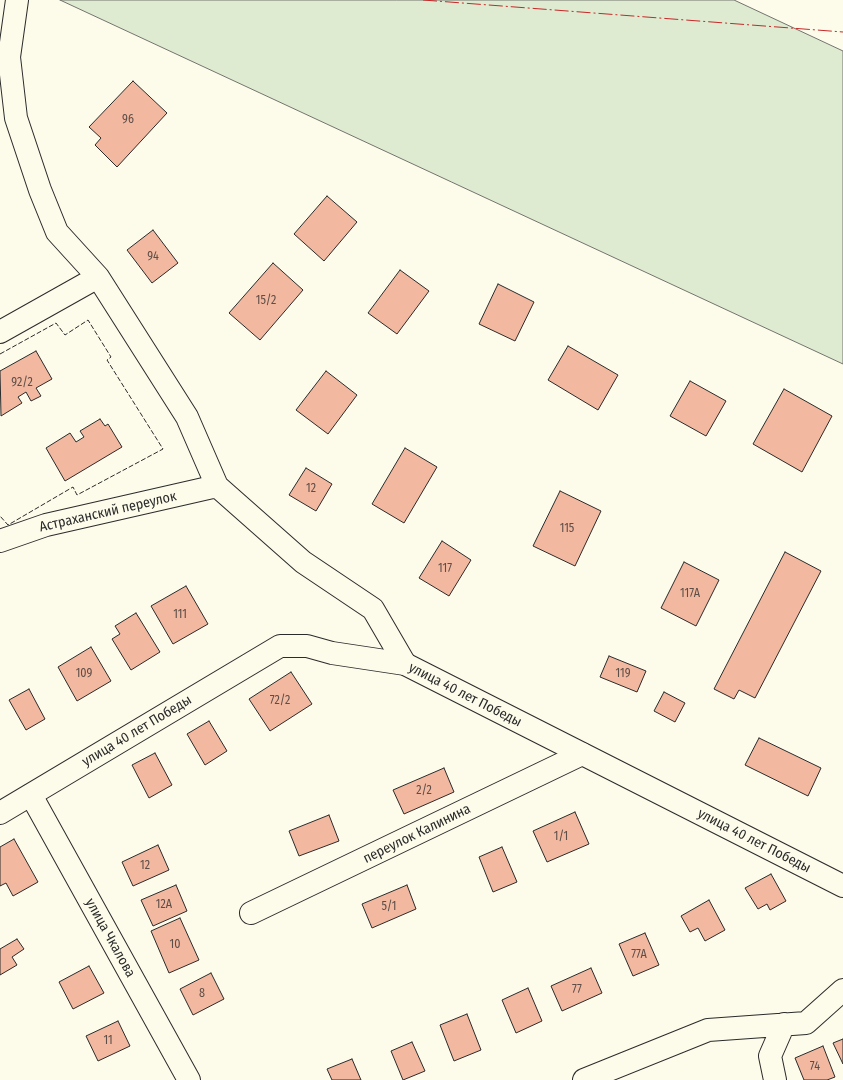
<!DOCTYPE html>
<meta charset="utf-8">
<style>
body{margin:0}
canvas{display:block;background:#fdfbea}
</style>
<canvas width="843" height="1080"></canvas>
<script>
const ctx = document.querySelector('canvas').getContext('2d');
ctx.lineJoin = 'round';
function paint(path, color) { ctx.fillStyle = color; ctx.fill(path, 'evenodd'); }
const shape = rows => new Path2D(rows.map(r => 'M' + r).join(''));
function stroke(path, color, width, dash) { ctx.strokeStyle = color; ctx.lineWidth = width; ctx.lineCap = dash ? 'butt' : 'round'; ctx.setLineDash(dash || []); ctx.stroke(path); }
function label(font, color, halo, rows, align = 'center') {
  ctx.font = font + ' "Fira Sans Condensed",sans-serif'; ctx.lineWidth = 3; ctx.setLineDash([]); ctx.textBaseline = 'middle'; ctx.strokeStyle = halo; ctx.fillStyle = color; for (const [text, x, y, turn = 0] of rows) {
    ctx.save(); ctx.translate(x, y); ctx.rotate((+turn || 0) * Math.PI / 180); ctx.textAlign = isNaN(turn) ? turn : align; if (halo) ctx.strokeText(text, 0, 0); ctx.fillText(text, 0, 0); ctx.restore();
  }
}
const green = shape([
 [60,0,734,0,843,51,843,364,60,0]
]);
paint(green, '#deebd1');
stroke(green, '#74746e', 1);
const building = shape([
 [133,81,167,113,117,167,95,145,101,138,89,127,133,81],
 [327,196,357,222,324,261,294,234,327,196],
 [153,230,178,263,152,283,127,250,153,230],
 [273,263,303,290,260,340,229,313,273,263],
 [400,270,429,291,397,334,368,313,400,270],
 [498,284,534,302,515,341,479,324,498,284],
 [568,346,618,375,598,410,548,380,568,346],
 [36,351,52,379,36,388,41,396,31,401,26,392,18,397,22,403,1,416,0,371,36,351],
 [326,371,357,395,328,434,296,410,326,371],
 [690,381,726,401,706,436,670,416,690,381],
 [784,389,832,416,802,472,753,444,784,389],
 [100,419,105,426,108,424,122,447,65,481,46,448,70,433,76,442,84,437,80,431,100,419],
 [405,448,437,467,404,523,372,504,405,448],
 [306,468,332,484,316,511,289,495,306,468],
 [560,491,601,511,575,566,533,546,560,491],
 [442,541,471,560,449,596,419,578,442,541],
 [785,552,821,571,755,698,739,690,734,699,714,689,785,552],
 [684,562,719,580,696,626,661,608,684,562],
 [186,586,208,624,173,644,151,606,186,586],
 [136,613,160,652,131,670,112,639,120,634,115,626,136,613],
 [91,647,111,681,77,701,58,667,91,647],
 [609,656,646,671,637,692,600,677,609,656],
 [291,672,312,704,270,731,249,699,291,672],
 [29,689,45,719,26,730,9,700,29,689],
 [664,692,685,703,675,722,654,711,664,692],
 [209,721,227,751,205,765,187,734,209,721],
 [759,738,821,768,808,796,745,765,759,738],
 [155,753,172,785,149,798,132,765,155,753],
 [444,768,454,792,404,814,393,790,444,768],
 [575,812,589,844,547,862,533,831,575,812],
 [329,815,339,841,299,856,289,831,329,815],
 [14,839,38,882,13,896,6,883,0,886,0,847,14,839],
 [158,845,169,870,133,886,122,862,158,845],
 [502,847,517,882,493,892,479,857,502,847],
 [771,874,786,901,770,910,767,904,758,909,745,888,771,874],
 [176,885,187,911,153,926,141,900,176,885],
 [407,885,416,909,372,928,362,904,407,885],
 [709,900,725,930,705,941,698,928,690,932,681,916,709,900],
 [180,918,199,960,169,973,151,931,180,918],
 [645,933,659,965,633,976,619,944,645,933],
 [17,939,24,949,12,957,17,965,0,975,0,949,17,939],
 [89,966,104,993,73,1009,59,982,89,966],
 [591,968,602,993,562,1011,551,986,591,968],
 [211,973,224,999,193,1015,180,989,211,973],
 [528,988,542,1021,516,1033,502,1000,528,988],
 [467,1014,481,1050,454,1061,440,1025,467,1014],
 [118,1021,130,1046,98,1061,86,1036,118,1021],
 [843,1039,843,1064,833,1043,843,1039],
 [412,1042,425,1071,403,1080,391,1051,412,1042],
 [823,1046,835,1077,827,1080,804,1080,795,1058,823,1046],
 [352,1059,361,1080,332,1080,327,1069,352,1059]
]);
paint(building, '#f2b8a0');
stroke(building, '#2b2b2b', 1);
const minor = shape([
 [17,0,9,57,16,118,40,190,57,232,98,277,187,417,217,486,303,562,373,609,405,664],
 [0,332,98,277],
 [0,541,46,525,217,486],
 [31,795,189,1080],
 [251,913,582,754],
 [584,1080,708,1030,806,1023,843,990],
 [775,1080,770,1056,784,1024]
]);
const major = shape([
 [0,813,280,646,307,646,332,653,405,664,843,886]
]);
stroke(minor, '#2b2b2b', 24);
stroke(major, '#2b2b2b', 24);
stroke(minor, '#fdfbea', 22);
stroke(major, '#fdfbea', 22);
stroke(shape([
 [0,354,56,323,65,335,88,320,111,357,107,360,163,449,77,495,73,487,8,525,0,516]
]), '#2b2b2b', 1, [5, 2]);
stroke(shape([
 [423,0,843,32]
]), '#c62828', 1, [14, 3, 2, 3]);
label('12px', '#5d4e48', null, [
 ["96",128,120],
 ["94",153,257],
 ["15/2",266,301],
 ["92/2",22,383],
 ["12",311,489],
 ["115",567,529],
 ["117",445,569],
 ["117А",690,594],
 ["111",180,615],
 ["109",84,674],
 ["119",623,674],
 ["72/2",280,701],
 ["2/2",424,791],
 ["1/1",561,837],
 ["12",145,866],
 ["12А",164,905],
 ["5/1",389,907],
 ["10",175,945],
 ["77А",639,955],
 ["77",577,990],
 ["8",202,994],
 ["11",108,1041],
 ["74",815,1067]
]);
label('14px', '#2b2b2b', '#fdfbea', [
 ["Астраханский переулок",108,512,-13],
 ["улица 40 лет Победы",465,695,27],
 ["улица 40 лет Победы",137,731,-31],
 ["переулок Калинина",417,834,-26],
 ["улица 40 лет Победы",754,841,27],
 ["улица Чкалова",110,938,61]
]);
</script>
